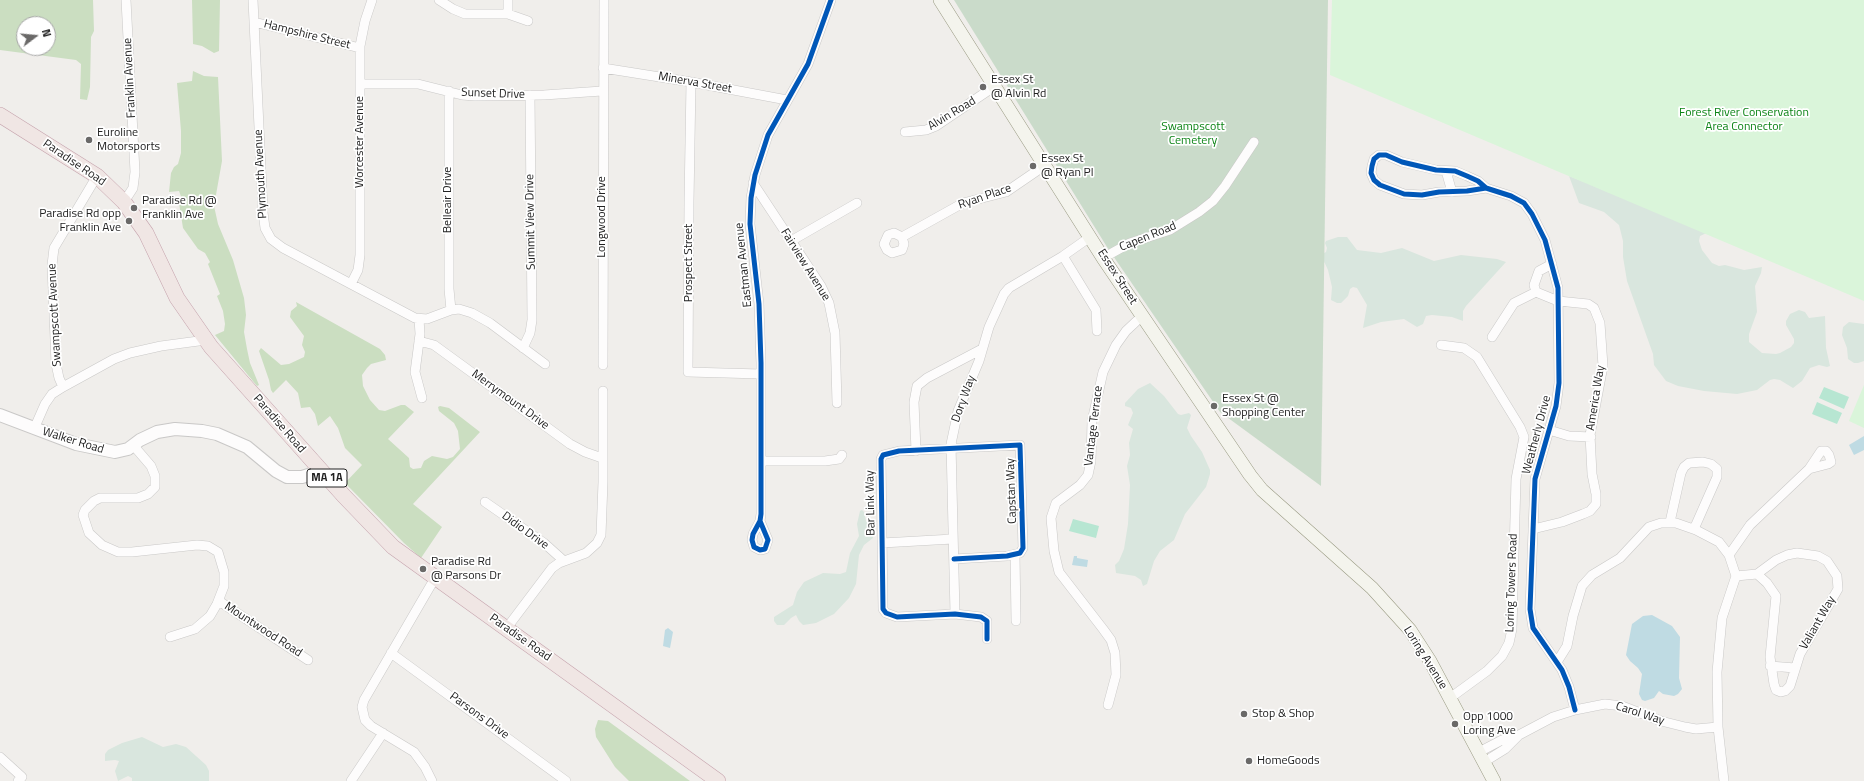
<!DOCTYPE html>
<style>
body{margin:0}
#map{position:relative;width:1864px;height:781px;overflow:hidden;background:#f0eeeb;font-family:"Titillium Web",sans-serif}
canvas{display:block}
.north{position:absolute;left:16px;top:16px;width:40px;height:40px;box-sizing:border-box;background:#fff;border:1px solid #a7a7a7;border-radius:50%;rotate:74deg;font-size:11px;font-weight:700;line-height:16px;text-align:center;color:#222}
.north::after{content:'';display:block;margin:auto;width:14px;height:18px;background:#6a6968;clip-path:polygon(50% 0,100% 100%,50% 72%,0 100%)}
</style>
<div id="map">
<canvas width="1864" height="781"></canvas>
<div class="north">N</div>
</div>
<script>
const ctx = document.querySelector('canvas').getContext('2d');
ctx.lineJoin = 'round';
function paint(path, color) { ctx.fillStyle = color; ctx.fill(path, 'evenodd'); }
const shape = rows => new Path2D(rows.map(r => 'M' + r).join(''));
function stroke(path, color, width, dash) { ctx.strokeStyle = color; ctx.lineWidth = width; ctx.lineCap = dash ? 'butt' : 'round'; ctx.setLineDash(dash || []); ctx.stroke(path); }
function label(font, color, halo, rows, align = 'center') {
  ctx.font = font + ' "Titillium Web",sans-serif'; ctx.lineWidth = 3.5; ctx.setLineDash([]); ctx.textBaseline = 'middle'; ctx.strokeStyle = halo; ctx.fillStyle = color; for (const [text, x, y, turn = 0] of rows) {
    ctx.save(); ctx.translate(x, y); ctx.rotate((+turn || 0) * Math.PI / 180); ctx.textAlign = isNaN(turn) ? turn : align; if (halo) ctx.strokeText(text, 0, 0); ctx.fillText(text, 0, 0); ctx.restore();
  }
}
paint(shape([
 [0,0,93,0,94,31,91,37,90,87,87,100,80,99,81,64,76,60,0,50],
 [24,24,48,24,48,48,24,48],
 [192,0,220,0,219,51,214,53,202,46,193,44],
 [193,71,204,76,218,77,222,161,214,206,218,224,233,260,244,298,246,315,244,332,247,349,250,363,259,385,257,386,215,335,224,331,225,324,223,311,217,296,220,294,208,264,210,262,205,253,198,249,183,228,179,203,183,202,179,191,169,192,171,173,174,167,178,164,181,153,181,131,177,83,192,81],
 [296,302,380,349,385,355,386,360,371,364,367,368,362,375,363,386,370,400,379,410,385,411,401,405,405,405,414,412,388,439,409,458,410,467,413,469,421,468,424,461,432,456,447,459,453,457,460,449,458,431,454,423,439,411,438,407,440,406,449,408,480,432,413,504,442,527,421,558,404,543,345,483,362,465,345,448,338,428,330,416,318,426,315,414,310,407,301,408,298,393,286,380,273,393,271,390,269,380,259,351,261,348,281,365,289,364,304,357,305,352,302,345,304,336,290,317,291,311,297,306],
 [598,720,608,721,690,781,629,781,615,767,596,737,595,729]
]), '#cbdec1');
paint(shape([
 [1569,176,1711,231,1700,236,1699,241,1702,250,1712,263,1719,266,1725,265,1744,270,1762,267,1761,273,1755,286,1757,312,1749,334,1749,342,1762,353,1776,354,1780,353,1791,347,1794,343,1794,339,1786,325,1786,321,1790,314,1799,310,1805,312,1809,318,1825,316,1826,348,1830,366,1827,367,1819,365,1810,368,1802,381,1793,388,1780,380,1774,379,1770,380,1757,390,1737,394,1704,391,1678,386,1666,381,1654,365,1653,354,1627,281,1623,257,1623,241,1619,225,1604,212,1579,203],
 [1338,237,1347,237,1357,250,1381,253,1402,248,1434,261,1461,255,1497,259,1506,262,1466,306,1463,311,1463,321,1452,317,1432,315,1426,316,1423,324,1417,327,1404,319,1381,322,1363,328,1367,305,1357,288,1353,287,1350,289,1348,296,1341,303,1337,303,1331,300,1332,287,1328,270,1321,255,1326,252,1327,248,1325,243,1326,241],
 [1849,322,1864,324,1864,361,1858,363,1854,363,1848,359,1847,348,1842,335,1843,327],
 [1150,383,1164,396,1178,414,1181,415,1189,413,1191,415,1187,428,1191,436,1202,452,1210,470,1210,474,1206,487,1185,514,1174,540,1160,551,1154,561,1147,584,1143,586,1141,580,1135,576,1116,573,1115,565,1119,561,1124,549,1128,524,1130,485,1127,466,1130,455,1129,443,1133,429,1128,425,1133,413,1131,408,1125,406,1125,403,1138,389],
 [862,510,864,512,866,521,871,524,873,538,864,545,859,555,856,584,849,598,834,614,816,623,803,625,799,621,796,615,791,618,784,625,777,625,774,621,774,617,793,605,797,592,804,582,823,573,840,574,846,572,850,553,859,536,857,524,860,511],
 [142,737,163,747,176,744,186,747,206,765,209,771,209,781,132,781,132,778,128,776,118,781,115,771,119,761,115,760,105,761,105,754,108,750,122,743]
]), '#d9e6de');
paint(shape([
 [954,0,1328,0,1321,486,1220,412,1107,247]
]), '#cadbca');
paint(shape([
 [1332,0,1864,0,1864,301,1330,75],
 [1864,385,1864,428,1849,421]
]), '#daf5da');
paint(shape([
 [1824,387,1849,397,1844,409,1819,398],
 [1817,402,1842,413,1837,424,1812,414],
 [1073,519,1099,526,1096,538,1069,531]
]), '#b7e6d2');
paint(shape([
 [1864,436,1864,450,1854,455,1849,445],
 [1074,556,1077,556,1077,558,1088,560,1087,567,1072,565],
 [1652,615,1672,626,1680,637,1679,678,1682,689,1678,694,1674,696,1663,694,1659,691,1654,698,1645,701,1642,700,1639,694,1642,674,1638,668,1630,661,1626,655,1632,624,1643,616],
 [668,628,673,632,670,648,663,646,665,630]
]), '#bfdbe3');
const minor = shape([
 [253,0,263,212,265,228,271,239,283,248,415,318,427,319,451,310,459,309,472,313,490,323,545,364],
 [439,0,453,9,465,14,508,14,528,21],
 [508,14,508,0],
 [254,22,360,48],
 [603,68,691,82,787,100],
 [691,82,689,202,688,372,761,374],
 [360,84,418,84,462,95,475,96,544,95,602,91],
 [449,91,449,289,451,310],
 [905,132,926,130,936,126,995,86],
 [1446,171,1452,192],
 [753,183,821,286,829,303,835,333,837,403],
 [1486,188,1467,191,1439,192,1422,195,1404,194,1380,185,1374,180,1371,173,1372,166,1374,159,1379,155,1386,155,1402,162,1436,170,1455,171,1467,176,1478,181,1486,188,1511,196,1524,203,1532,214,1545,240,1558,288,1559,383,1556,406,1535,479,1530,609,1533,628,1562,670,1569,687,1575,710],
 [124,202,133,188,135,172,126,0],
 [902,237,904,244,902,250,892,253,887,250,884,244,888,235,894,233,902,237,963,203,1006,192,1044,166],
 [791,241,857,203],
 [1063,256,1096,310,1097,331],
 [1103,258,1130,243,1170,230,1199,212,1213,201,1225,186,1254,142],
 [351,284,358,270,360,255,360,46,365,21,372,0],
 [1536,292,1534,285,1539,271,1552,264],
 [419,319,420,334,415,372,422,398],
 [1492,337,1514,303,1536,292,1558,301,1588,304,1594,308,1600,323,1603,366,1590,435,1592,474,1596,494,1596,504,1590,511,1583,514,1562,522,1533,529],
 [419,341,434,345,570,444,585,452,602,458],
 [1441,345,1464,348,1477,357,1520,427,1524,437,1516,479,1512,629,1509,643,1502,656,1487,671,1450,698],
 [523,348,530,333,532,320,530,95],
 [603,365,604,0],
 [63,387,114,359,130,353,161,346,206,340],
 [34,429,45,404,52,394,63,387,59,378,56,364,52,265,54,248,97,176],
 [1549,430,1569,436,1591,437],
 [133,445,151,466,155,476,155,487,148,494,138,498,100,498,94,501,85,510,83,515,89,533,102,545,118,552,132,552,197,545,208,546,218,552,224,572,224,586,217,604,210,616,195,629,170,637],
 [916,451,914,402,917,386,927,378,982,349],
 [761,461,825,461,839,459,842,455],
 [485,502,544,543,564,561],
 [760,521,768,540,765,549,760,550,754,547,752,540,753,534,760,521,761,514,761,363,759,304,750,224,751,198,755,175,768,135,808,64,831,0],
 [1670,522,1681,473,1684,467,1689,463,1703,462,1711,464,1717,469,1717,477,1694,529],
 [882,543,953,539],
 [1797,553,1818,556,1827,561,1837,576,1838,589,1800,654,1790,686,1785,691,1781,692,1776,690,1774,684,1770,657,1776,596,1767,583,1757,574,1776,560,1787,555,1797,553],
 [1015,554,1016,621],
 [1729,555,1750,525,1809,469,1821,451,1826,451,1829,455,1831,462,1828,464,1809,469],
 [954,559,1007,556,1020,553,1023,548,1020,445,899,451,883,455,881,459,883,609,886,613,897,617,955,614,981,617,987,621,987,639],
 [1736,576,1757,574],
 [219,601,308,660],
 [955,614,951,444,958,411,979,361,989,327,1004,294,1009,288,1063,256,1090,237],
 [506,629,552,568,559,563,586,553,597,543,601,535,603,482,603,391],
 [391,653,566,781],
 [1557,662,1567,646,1573,616,1582,586,1592,575,1620,558,1649,527,1661,523,1676,523,1696,530,1719,542,1729,555,1736,576,1722,618,1717,672,1718,727,1724,781],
 [1770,666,1795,668],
 [1108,705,1116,675,1115,653,1111,640,1103,629,1059,572,1054,551,1051,518,1056,503,1080,485,1088,475,1091,461,1092,421,1103,372,1116,345,1126,331,1142,316],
 [1479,752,1502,740,1519,735,1553,717,1575,710,1605,704,1622,706,1661,721,1685,727,1696,729,1718,727],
 [0,757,22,777,18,781],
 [1484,762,1505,749,1519,735],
 [351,781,383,733],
 [432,781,425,767,414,752,371,726,365,720,362,707,364,700,435,578]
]);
const tertiary = shape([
 [0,415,76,444,115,452,128,449,140,440,157,432,175,429,202,431,217,434,247,447,276,471,287,477,302,477,321,471]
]);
const secondary = shape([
 [940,0,1103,258,1250,475,1262,490,1372,588,1410,630,1430,661,1494,781]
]);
const trunk = shape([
 [0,115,97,176,124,202,146,233,177,298,211,347,343,495,393,547,718,781]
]);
stroke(minor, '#c9c8c7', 10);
stroke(tertiary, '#c9c8c7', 14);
stroke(secondary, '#999a82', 14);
stroke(trunk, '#c5a2ac', 16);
stroke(minor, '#fdfcfc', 9);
stroke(tertiary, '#fdfcfc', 12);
stroke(secondary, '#f4f4ed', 13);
stroke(trunk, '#f0e6e4', 15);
stroke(shape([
 [1486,188,1467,191,1439,192,1422,195,1404,194,1380,185,1374,180,1371,173,1372,166,1374,159,1379,155,1386,155,1402,162,1436,170,1455,171,1467,176,1478,181,1486,188,1511,196,1524,203,1532,214,1545,240,1558,288,1559,383,1556,406,1535,479,1530,609,1533,628,1562,670,1569,687,1575,710],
 [760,521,768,540,765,549,760,550,754,547,752,540,753,534,760,521,761,514,761,363,759,304,750,224,751,198,755,175,768,135,808,64,831,0],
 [954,559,1007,556,1020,553,1023,548,1020,445,899,451,883,455,881,459,883,609,886,613,897,617,955,614,981,617,987,621,987,639]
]), '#0057b8', 5);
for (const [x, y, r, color] of [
 [983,87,4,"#6a6968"],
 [89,140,4,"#6a6968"],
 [1033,166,4,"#6a6968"],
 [134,208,4,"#6a6968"],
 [129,221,4,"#6a6968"],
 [1214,406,4,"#6a6968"],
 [423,569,4,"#6a6968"],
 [1244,714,4,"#6a6968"],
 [1455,724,4,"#6a6968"],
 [1249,761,4,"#6a6968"]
]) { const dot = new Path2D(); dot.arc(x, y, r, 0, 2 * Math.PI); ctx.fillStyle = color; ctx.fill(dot); stroke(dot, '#fff', 1.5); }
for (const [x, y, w] of [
 [327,478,40]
]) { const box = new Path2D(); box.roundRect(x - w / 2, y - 9, w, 18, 3); ctx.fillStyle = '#fff'; ctx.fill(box); stroke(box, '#222', 1); }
label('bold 11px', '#222', null, [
 ["MA 1A",327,478]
]);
label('12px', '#222', '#fff', [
 ["Hampshire Street",307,35,14],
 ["Franklin Avenue",130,78,-93],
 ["Minerva Street",695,83,10],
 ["Sunset Drive",493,94,2],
 ["Alvin Road",952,114,-31],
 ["Worcester Avenue",360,142,-90],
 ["Paradise Road",74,163,34],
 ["Plymouth Avenue",261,174,-93],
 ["Ryan Place",985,197,-19],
 ["Belleair Drive",448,200,-90],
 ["Longwood Drive",602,217,-90],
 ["Summit View Drive",531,222,-91],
 ["Capen Road",1148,237,-22],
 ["Prospect Street",689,263,-90],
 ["Eastman Avenue",744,265,-96],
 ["Fairview Avenue",805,265,58],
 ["Essex Street",1117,277,57],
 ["Swampscott Avenue",55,315,-93],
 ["America Way",1596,398,-81],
 ["Dory Way",964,399,-70],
 ["Merrymount Drive",510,400,36],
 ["Paradise Road",279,424,49],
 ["Vantage Terrace",1094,426,-83],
 ["Weatherly Drive",1537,435,-75],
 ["Walker Road",73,441,17],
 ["Capstan Way",1012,491,-92],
 ["Bar Link Way",871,503,-91],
 ["Didio Drive",525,531,36],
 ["Loring Towers Road",1512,583,-88],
 ["Valiant Way",1818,623,-60],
 ["Mountwood Road",263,630,33],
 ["Paradise Road",520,638,35],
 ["Loring Avenue",1425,658,58],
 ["Carol Way",1640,714,18],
 ["Parsons Drive",479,716,36]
]);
label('12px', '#222', '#fff', [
 ["Essex St",991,80],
 ["@ Alvin Rd",991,94],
 ["Euroline",97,133],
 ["Motorsports",97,147],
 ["Essex St",1041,159],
 ["@ Ryan Pl",1041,173],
 ["Paradise Rd @",142,201],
 ["Franklin Ave",142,215],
 ["Paradise Rd opp",121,214,"right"],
 ["Franklin Ave",121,228,"right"],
 ["Essex St @",1222,399],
 ["Shopping Center",1222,413],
 ["Paradise Rd",431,562],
 ["@ Parsons Dr",431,576],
 ["Stop & Shop",1252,714],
 ["Opp 1000",1463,717],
 ["Loring Ave",1463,731],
 ["HomeGoods",1257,761]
], 'left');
label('12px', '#0c8416', '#fff', [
 ["Forest River Conservation",1744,113],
 ["Area Connector",1744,127],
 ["Swampscott",1193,127],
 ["Cemetery",1193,141]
]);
</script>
